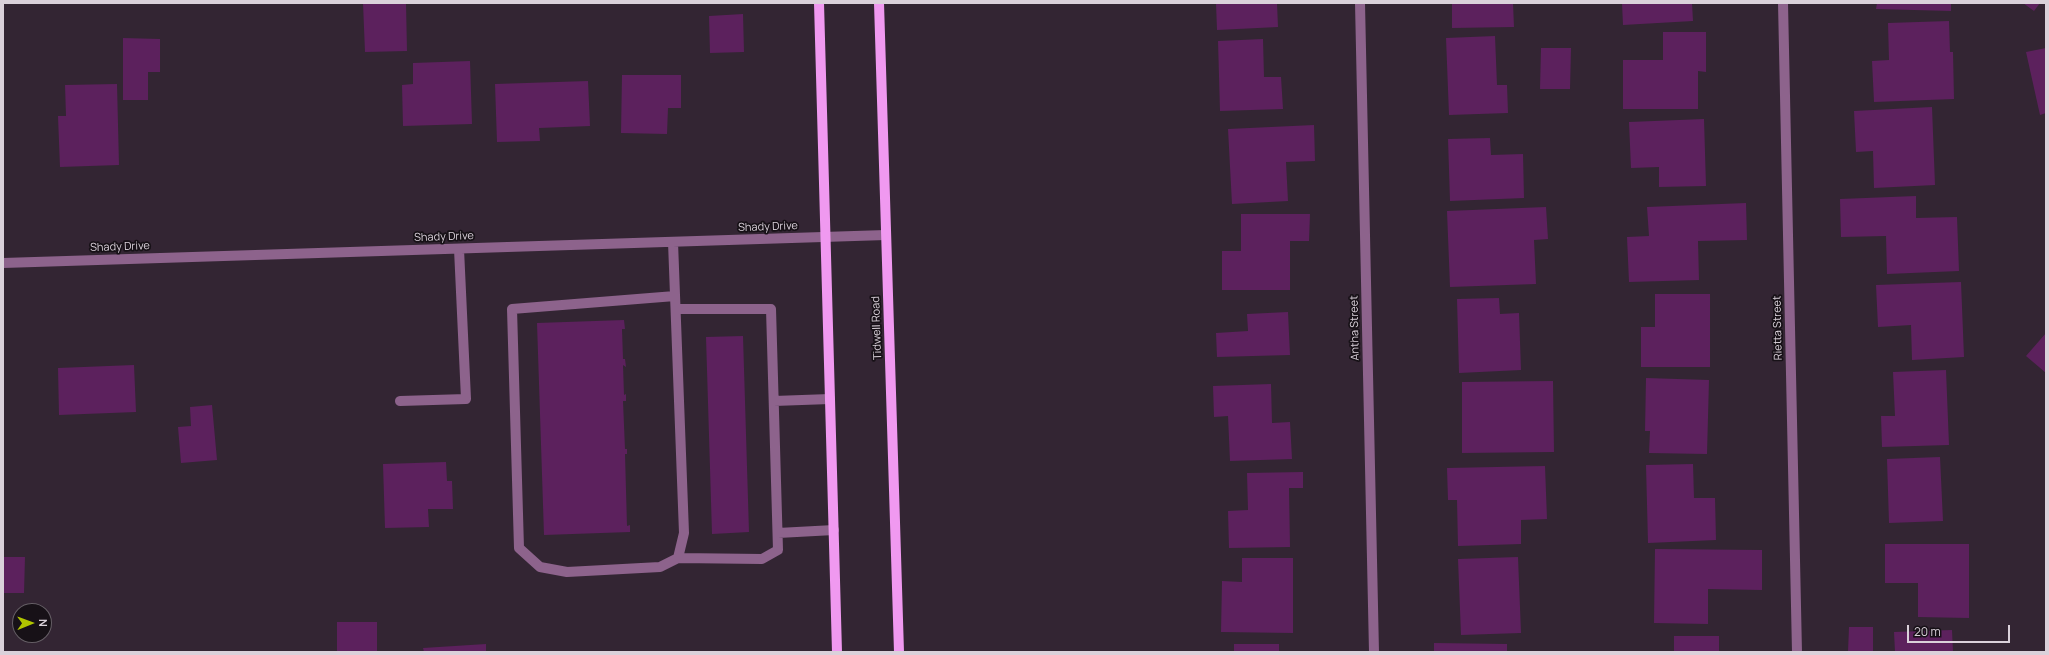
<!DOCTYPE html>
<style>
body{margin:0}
#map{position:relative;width:2049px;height:655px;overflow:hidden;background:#332533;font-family:Manrope,sans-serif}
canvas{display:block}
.frame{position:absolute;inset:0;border:4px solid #dad1da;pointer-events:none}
.north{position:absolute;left:12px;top:603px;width:40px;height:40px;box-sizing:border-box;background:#171117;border:1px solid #655e65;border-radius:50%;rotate:89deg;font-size:11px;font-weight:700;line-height:16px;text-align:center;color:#dad1da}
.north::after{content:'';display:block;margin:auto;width:14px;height:18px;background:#b1c500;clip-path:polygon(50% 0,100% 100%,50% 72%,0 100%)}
.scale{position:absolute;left:1907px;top:625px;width:103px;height:18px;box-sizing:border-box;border:2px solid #dad1da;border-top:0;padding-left:5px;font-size:12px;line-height:14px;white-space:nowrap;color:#dad1da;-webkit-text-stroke:3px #171117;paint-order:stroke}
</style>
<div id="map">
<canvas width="2049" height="655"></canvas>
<div class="frame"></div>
<div class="north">N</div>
<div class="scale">20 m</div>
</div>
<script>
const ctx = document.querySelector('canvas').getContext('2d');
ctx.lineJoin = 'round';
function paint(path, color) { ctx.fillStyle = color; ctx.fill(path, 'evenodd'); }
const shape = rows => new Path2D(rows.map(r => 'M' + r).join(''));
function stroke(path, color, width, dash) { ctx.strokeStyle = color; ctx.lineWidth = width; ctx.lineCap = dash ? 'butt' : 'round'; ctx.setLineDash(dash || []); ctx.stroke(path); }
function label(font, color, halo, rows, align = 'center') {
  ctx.font = font + ' Manrope,sans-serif'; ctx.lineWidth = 3.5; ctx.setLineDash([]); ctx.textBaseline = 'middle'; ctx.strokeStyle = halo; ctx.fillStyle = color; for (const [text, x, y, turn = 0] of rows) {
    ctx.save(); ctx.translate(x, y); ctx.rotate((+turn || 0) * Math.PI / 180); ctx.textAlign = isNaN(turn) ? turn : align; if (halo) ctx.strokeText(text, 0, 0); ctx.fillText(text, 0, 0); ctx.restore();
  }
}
paint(shape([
 [363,3,406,3,407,51,365,52],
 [1216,3,1277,3,1278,27,1217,30],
 [1452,3,1513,3,1514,27,1452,28],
 [1622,3,1692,3,1693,21,1623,25],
 [1877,3,1951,3,1951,11,1876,9],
 [2023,3,2040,3,2034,11],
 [743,14,744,52,710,53,709,16],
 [1949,21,1950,52,1953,52,1954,99,1874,102,1872,61,1889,60,1888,23],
 [1663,32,1706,32,1706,72,1698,71,1698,109,1623,109,1623,60,1663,60],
 [1495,36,1497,85,1507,85,1508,113,1449,115,1446,38],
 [123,38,160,39,160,72,148,72,148,100,123,100],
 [1263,39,1264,77,1281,77,1283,109,1220,111,1218,41],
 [1541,48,1571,48,1570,89,1540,89],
 [2046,48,2046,113,2040,115,2026,52],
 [470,61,472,124,403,126,402,85,413,84,413,63],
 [622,75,681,75,681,108,668,108,667,134,621,133],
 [588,81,590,126,539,128,540,141,497,142,495,84],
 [117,84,119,165,60,167,58,116,66,116,65,85],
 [1932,107,1935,185,1874,188,1873,151,1856,152,1854,111],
 [1704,119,1706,186,1659,187,1659,167,1631,168,1629,122],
 [1314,125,1315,161,1286,162,1288,201,1232,204,1228,129],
 [1490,138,1491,155,1523,154,1524,198,1450,201,1448,139],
 [1916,196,1916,218,1957,217,1959,271,1887,274,1886,236,1841,237,1840,199],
 [1746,203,1747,240,1698,241,1699,280,1629,282,1627,237,1649,236,1647,207],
 [1546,207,1548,239,1534,240,1536,284,1450,287,1447,211],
 [1241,214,1310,214,1309,241,1290,241,1290,290,1222,290,1222,251,1241,251],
 [1961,282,1964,357,1912,360,1911,325,1878,327,1876,285],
 [1655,294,1710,294,1710,367,1641,367,1641,327,1655,327],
 [1499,298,1500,314,1519,313,1521,370,1459,373,1457,299],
 [1288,312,1290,355,1217,357,1216,333,1248,331,1247,314],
 [624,320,625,329,622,329,623,359,625,359,626,367,623,365,624,395,626,394,626,401,623,401,625,449,627,449,627,454,625,454,627,526,630,525,630,532,544,535,537,323],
 [2046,333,2046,373,2026,356],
 [743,336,749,532,712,534,706,337],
 [134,365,136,412,59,415,58,368],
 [1946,370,1949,445,1882,447,1881,416,1895,416,1893,372],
 [1646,378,1709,380,1707,454,1649,453,1650,431,1645,431],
 [1553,381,1554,452,1462,453,1462,382],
 [1271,384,1272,423,1290,422,1292,459,1230,461,1228,416,1214,417,1213,386],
 [212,405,217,460,181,463,178,427,191,426,190,407],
 [1940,457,1943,521,1889,523,1887,459],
 [446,462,447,481,452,481,453,509,428,509,429,527,385,528,383,464],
 [1693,464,1694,498,1715,498,1716,540,1648,543,1646,465],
 [1545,466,1547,519,1521,520,1521,544,1458,546,1457,500,1448,500,1447,468],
 [1303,472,1303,488,1289,488,1290,547,1229,548,1228,511,1248,510,1247,473],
 [1885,544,1969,544,1969,618,1918,617,1918,583,1885,583],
 [1655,549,1762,550,1762,590,1708,589,1708,624,1654,623],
 [3,557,25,557,24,593,3,593],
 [1518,557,1521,633,1461,635,1458,559],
 [1242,558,1293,558,1293,633,1221,632,1222,581,1242,582],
 [337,622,377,622,377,652,337,652],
 [1849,627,1873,627,1873,652,1848,652],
 [1952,630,1953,652,1895,652,1894,632],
 [1674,636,1719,636,1719,652,1674,652],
 [1434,643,1507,644,1507,652,1434,652],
 [486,644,486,652,424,652,423,648],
 [1234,644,1279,644,1279,652,1234,652]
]), '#5c215d');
stroke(shape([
 [1360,3,1374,652],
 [1783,3,1797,652],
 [673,242,684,533,678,558,660,567,567,572,540,567,519,548,512,309,675,296],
 [3,263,886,235],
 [676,309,771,309,778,550,762,559,678,558],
 [400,401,466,399,459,249],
 [774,401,830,399],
 [778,533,834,530]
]), '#8d638c', 10);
stroke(shape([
 [819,3,837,652],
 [879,3,899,652]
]), '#f099f0', 10);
label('11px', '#dad1da', '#171117', [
 ["Shady Drive",768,227,-2],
 ["Shady Drive",444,237,-2],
 ["Shady Drive",120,247,-2],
 ["Tidwell Road",877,328,-92],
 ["Antha Street",1355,328,-91],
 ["Rietta Street",1778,328,-91]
]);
</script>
